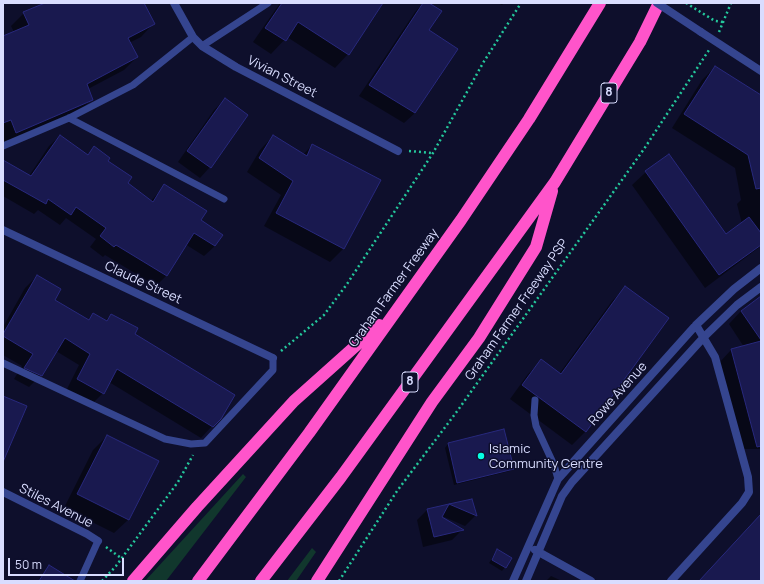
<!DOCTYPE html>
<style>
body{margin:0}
#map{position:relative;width:764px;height:584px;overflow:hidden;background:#0e0f2c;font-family:Manrope,sans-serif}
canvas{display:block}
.frame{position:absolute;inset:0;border:4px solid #d9ddff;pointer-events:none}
.scale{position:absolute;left:8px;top:558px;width:116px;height:18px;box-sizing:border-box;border:2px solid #d9ddff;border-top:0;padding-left:5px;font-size:12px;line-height:14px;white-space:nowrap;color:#d9ddff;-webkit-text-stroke:3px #0e0f2c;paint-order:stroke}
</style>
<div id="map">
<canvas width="764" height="584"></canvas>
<div class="frame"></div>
<div class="scale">50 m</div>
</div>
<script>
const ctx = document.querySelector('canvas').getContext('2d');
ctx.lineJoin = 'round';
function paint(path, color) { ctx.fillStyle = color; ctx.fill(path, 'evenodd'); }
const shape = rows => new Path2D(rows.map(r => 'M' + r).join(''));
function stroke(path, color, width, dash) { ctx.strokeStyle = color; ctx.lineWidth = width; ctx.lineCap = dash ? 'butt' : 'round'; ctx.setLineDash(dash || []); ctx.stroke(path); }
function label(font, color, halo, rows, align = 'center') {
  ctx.font = font + ' Manrope,sans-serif'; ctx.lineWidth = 3; ctx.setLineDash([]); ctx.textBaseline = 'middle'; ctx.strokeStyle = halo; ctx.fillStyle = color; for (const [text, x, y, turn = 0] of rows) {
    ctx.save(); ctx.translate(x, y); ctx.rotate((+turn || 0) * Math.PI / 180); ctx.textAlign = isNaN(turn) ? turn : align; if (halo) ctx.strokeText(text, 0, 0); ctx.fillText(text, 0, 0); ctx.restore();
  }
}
paint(shape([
 [243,474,246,477,166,581,145,581],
 [312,548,316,552,296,581,287,581]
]), '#11372d');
paint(shape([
 [48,3,143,3,153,24,141,37,129,43,137,57,124,70,88,89,92,99,79,112,3,145,3,37,14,32,11,26,24,13],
 [280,3,381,3,348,54,335,68,287,37,271,54,253,42],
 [423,3,428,3,428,31,456,50,415,113,404,123,359,96,415,12],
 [497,3,504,3,502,5],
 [715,67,761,96,761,246,705,288,632,185,646,172,669,156,725,235,742,224,737,204,741,200,735,168,672,128,702,80],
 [225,99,210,167,200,178,178,162,214,110],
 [60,136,87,155,94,148,127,183,151,201,164,186,200,220,215,246,204,256,185,244,167,275,156,286,105,255,103,257,90,247,96,239,66,218,60,225,38,210,34,214,3,196,3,161,29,176,49,146],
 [273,136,303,155,312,145,344,248,330,262,264,226,281,195,247,172,260,150],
 [37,276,54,300,87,321,93,314,105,321,111,315,134,334,212,426,201,438,109,382,103,393,92,404,66,391,79,365,56,351,41,375,29,387,14,379,22,366,3,355,3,327,25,288],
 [625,288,667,319,585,432,572,445,510,399,528,374,541,361,559,374,612,301],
 [761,298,761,449,742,449,719,363,731,350,744,347,729,324,741,311],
 [504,430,513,468,510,471,454,485,445,448,448,444],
 [107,436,128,520,114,533,64,508,93,450],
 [471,500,475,516,465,526,442,516,441,518,462,530,452,540,423,547,417,520,427,510,446,509,450,505],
 [497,551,511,559,502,571,489,563],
 [49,566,61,581,38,581],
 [551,576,562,581,546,581]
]), '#0007');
const building = shape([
 [45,3,144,3,155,24,128,38,138,57,87,84,93,100,16,133,11,120,3,123,3,36,29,25,23,12,45,3],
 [282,3,383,3,349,55,298,22,286,41,265,28,282,3],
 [423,3,429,3,442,11,429,30,458,49,415,113,369,85,423,3],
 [715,66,761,95,761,188,756,189,748,155,684,114,715,66],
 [225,98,248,115,211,168,187,151,225,98],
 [60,135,88,155,94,146,110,158,108,161,132,177,128,183,153,202,164,184,207,211,201,220,223,235,215,246,194,233,167,276,116,245,114,247,100,236,106,228,76,207,71,215,48,199,46,204,3,180,3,160,31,176,60,135],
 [273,135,307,156,312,144,381,180,344,249,276,213,293,181,259,158,273,135],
 [669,154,726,234,749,217,761,233,761,245,719,275,645,171,669,154],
 [37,275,61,289,55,300,89,320,93,313,107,321,111,314,138,328,135,334,235,395,221,419,213,427,117,369,104,394,77,379,90,354,65,338,42,376,24,368,33,354,3,336,3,334,37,275],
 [625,286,669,318,586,432,522,385,541,359,561,374,625,286],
 [761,296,761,340,741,311,761,296],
 [761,341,761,446,757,447,731,349,761,341],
 [3,396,27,406,3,462,3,396],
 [504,429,514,469,457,483,448,443,504,429],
 [107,435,159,461,129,520,77,494,107,435],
 [472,499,477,516,449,504,472,499],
 [449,504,442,517,464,530,434,537,427,509,449,504],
 [761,514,761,581,699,581,761,514],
 [497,549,512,558,506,568,492,560,497,549],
 [49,565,75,581,39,581,49,565]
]);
paint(building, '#19194f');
stroke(building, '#28297d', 1);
stroke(shape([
 [686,3,715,21,723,22],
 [719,32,731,3],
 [409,151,432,153],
 [281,351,324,315,347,284,433,153,483,63,521,3],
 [106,547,121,558],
 [102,581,116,566,178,482,193,455],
 [339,581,397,491,458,410,644,149,709,50]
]), '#24c89c', 2.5, [2, 3]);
stroke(shape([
 [202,46,268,3],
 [69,118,224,199],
 [3,146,69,118,133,85,193,37],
 [3,363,165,439,191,444,205,443,273,370,273,358],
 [535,400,534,415,536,426,554,465,558,479],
 [80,581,98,541]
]), '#35458f', 7);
stroke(shape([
 [174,3,193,37,202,46,236,67,398,151],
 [701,32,761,71],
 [3,230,273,358],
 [3,492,87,534,98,541],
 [535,550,591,581],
 [513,581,558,479,696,325,734,289,761,268],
 [526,581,562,496,572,482,704,337,737,305,761,287],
 [671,581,742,503,749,492,748,477,715,357,696,325]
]), '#35458f', 8);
stroke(shape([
 [133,581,197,507,294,401,379,325],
 [198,581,309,433,461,220,529,119,600,3],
 [261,581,341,477,555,182,640,42,659,3],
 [317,581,432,402,479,338,536,247,552,191]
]), '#ff54ca', 12);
stroke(shape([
 [657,3,701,32]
]), '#35458f', 8);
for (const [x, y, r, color] of [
 [481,456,4,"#05ffe4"]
]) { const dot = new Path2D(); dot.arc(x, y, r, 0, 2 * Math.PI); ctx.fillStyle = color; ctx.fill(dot); stroke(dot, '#0e0f2c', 1.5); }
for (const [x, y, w] of [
 [609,93,16],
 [410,382,16]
]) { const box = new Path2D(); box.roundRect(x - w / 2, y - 10, w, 20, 3); ctx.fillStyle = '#0e0f2c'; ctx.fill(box); stroke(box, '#d9ddff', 1); }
label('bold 12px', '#d9ddff', null, [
 ["8",609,93],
 ["8",410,382]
]);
label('13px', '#d9ddff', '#0e0f2c', [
 ["Vivian Street",282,77,27],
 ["Claude Street",143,283,25],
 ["Graham Farmer Freeway",394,288,-54],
 ["Graham Farmer Freeway PSP",517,310,-55],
 ["Rowe Avenue",618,394,-48],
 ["Stiles Avenue",56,506,27]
]);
label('13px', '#d9ddff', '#0e0f2c', [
 ["Islamic",489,449],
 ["Community Centre",489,464]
], 'left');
</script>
